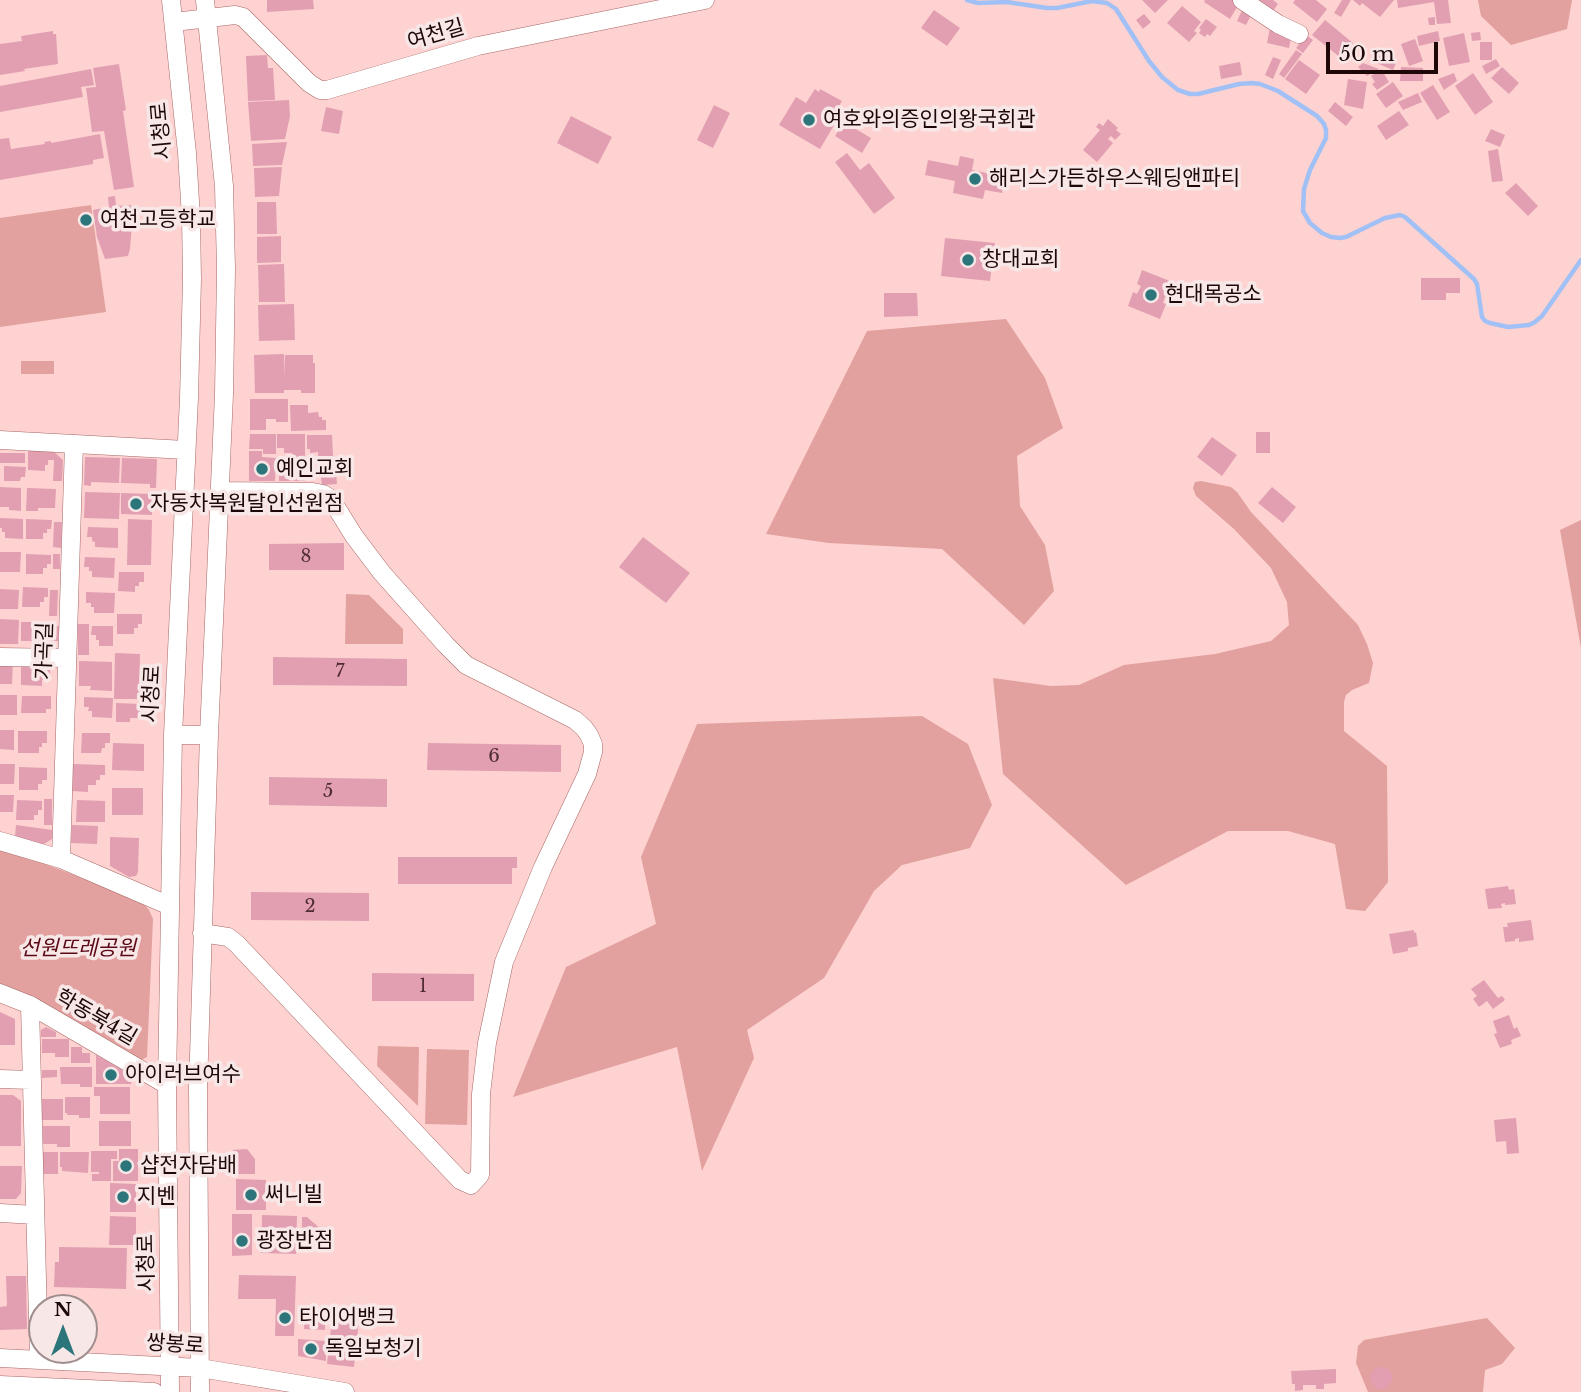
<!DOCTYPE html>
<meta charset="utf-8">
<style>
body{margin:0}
#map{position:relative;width:1581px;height:1392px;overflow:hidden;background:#fed2d0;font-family:"Libre Baskerville",serif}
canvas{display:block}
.north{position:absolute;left:28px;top:1294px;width:70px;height:70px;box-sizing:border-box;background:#f7e7e7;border:2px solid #a08d8d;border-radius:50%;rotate:0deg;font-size:19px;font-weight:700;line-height:28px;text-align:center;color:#1e0707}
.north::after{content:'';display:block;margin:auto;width:24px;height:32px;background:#2c757a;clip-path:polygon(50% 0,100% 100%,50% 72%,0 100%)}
.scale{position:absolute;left:1326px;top:42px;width:112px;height:32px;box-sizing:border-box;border:4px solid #1e0707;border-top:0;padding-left:9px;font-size:21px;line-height:24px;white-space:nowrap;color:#1e0707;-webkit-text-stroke:5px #f7e7e7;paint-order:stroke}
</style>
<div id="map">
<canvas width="1581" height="1392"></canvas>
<div class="north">N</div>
<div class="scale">50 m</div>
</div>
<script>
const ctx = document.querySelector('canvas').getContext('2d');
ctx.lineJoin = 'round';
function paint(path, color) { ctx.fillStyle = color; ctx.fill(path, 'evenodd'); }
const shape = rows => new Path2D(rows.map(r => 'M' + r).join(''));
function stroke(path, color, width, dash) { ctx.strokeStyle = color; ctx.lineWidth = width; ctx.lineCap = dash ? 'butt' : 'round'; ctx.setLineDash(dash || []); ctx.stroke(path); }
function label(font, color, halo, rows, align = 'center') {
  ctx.font = font + ' "Libre Baskerville","Noto Sans KR",serif'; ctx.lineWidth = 7; ctx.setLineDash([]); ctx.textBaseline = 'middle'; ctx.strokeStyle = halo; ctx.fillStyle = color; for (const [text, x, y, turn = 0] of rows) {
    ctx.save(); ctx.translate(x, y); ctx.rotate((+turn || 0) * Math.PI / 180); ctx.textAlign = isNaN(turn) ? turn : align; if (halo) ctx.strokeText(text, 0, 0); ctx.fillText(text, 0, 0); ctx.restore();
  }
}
paint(shape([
 [1478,0,1572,0,1567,29,1511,45,1481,16],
 [91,205,106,312,0,327,0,218],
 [1006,319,1045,378,1063,428,1017,456,1020,506,1045,545,1054,591,1024,625,942,549,829,543,766,534,867,331],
 [21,361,54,361,54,374,21,374],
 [1201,481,1231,487,1237,492,1251,512,1358,625,1367,644,1373,663,1369,683,1352,690,1346,695,1344,702,1344,731,1387,766,1388,882,1365,911,1346,909,1335,844,1288,831,1228,831,1126,885,1003,774,993,678,1051,686,1079,685,1124,665,1215,654,1271,641,1289,625,1287,602,1271,568,1234,529,1196,496,1193,488,1195,482],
 [1581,520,1581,648,1560,530],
 [346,594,369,595,403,629,403,644,345,644],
 [922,716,968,744,992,805,970,848,902,865,874,891,824,978,747,1030,754,1058,702,1171,677,1047,513,1097,566,967,656,924,641,857,697,724],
 [0,849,38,861,142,902,149,910,153,919,147,1057,141,1060,133,1059,0,987],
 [378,1046,419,1047,418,1106,377,1066],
 [427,1049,469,1050,467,1125,425,1124],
 [1487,1318,1515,1348,1502,1364,1485,1370,1483,1392,1368,1392,1356,1363,1358,1346,1364,1340]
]), '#e2a09e');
stroke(shape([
 [967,0,978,3,1007,2,1047,8,1057,8,1092,1,1107,3,1116,9,1149,61,1162,77,1178,90,1190,94,1198,94,1239,84,1252,83,1260,84,1278,91,1317,116,1324,124,1326,130,1326,138,1310,170,1304,189,1303,211,1310,223,1322,233,1331,237,1340,238,1346,237,1385,218,1400,215,1405,217,1474,279,1477,284,1482,317,1485,321,1490,323,1508,327,1529,325,1535,322,1542,316,1581,260]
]), '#a1c1f6', 4.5);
paint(shape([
 [267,0,313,0,314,9,267,12],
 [1142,0,1168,0,1155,13],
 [1205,0,1237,0,1240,2,1230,19,1204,2],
 [1250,0,1273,0,1278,4,1271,14],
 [1295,0,1316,0,1327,9,1317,22,1293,3],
 [1342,0,1351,0,1341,17,1334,13],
 [1353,0,1394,0,1380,17,1362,3,1360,6],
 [1397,0,1448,0,1451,23,1437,24,1434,2,1398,8],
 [1182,6,1201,22,1194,31,1197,33,1189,42,1167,23],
 [1244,6,1253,11,1246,25,1237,21],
 [934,10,960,28,947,46,921,28],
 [1144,14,1151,22,1143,29,1136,20],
 [1435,17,1435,25,1429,25,1428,18],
 [1206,19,1217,27,1210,36,1207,34,1205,37,1199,33,1201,30,1199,28],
 [1325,20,1353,43,1341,58,1312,35],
 [1270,28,1292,33,1289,48,1267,43],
 [53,31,53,34,56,34,58,64,24,69,25,71,0,75,0,44,22,41,21,36],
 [1438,31,1440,41,1419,46,1417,36],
 [1480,32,1481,40,1472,41,1471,33],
 [1464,33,1470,62,1449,66,1443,38],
 [1306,35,1313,40,1303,53,1296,48],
 [1415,39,1423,61,1409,66,1401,44],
 [1480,42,1492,42,1492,60,1480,60],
 [1296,50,1302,54,1284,78,1279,74],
 [267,55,268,68,273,68,275,100,248,101,246,56],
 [1377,55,1396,63,1393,70,1374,62],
 [1273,57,1281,60,1273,79,1265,75],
 [1496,59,1500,66,1486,74,1482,66],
 [1299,60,1320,75,1306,94,1285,79],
 [1240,62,1242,75,1221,79,1219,66],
 [1363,63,1379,69,1367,76,1358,67],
 [119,64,126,110,123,111,134,187,114,190,104,131,92,132,86,88,96,87,93,68],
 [1401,67,1423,68,1423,81,1400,81],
 [1502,67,1519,83,1509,94,1491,78],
 [91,69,94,85,81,87,83,97,0,112,0,86],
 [1381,69,1389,82,1377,90,1372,84,1375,82,1371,76],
 [1454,73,1457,81,1444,90,1438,79],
 [1473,73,1493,102,1475,115,1455,86],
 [1348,79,1367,82,1363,109,1344,105],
 [1393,82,1403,96,1386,108,1376,94],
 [1433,85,1450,112,1437,120,1420,93],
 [815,89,819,92,820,89,842,101,835,113,840,115,820,149,779,125,796,97,806,103],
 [1418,93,1422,102,1403,110,1398,102],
 [289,100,290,116,285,139,251,141,248,102],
 [1335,102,1353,117,1346,126,1328,111],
 [714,105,730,113,713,148,697,140],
 [326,107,343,111,339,134,321,131],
 [1399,111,1409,125,1386,140,1377,126],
 [571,116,612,137,598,164,557,143],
 [1108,119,1118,128,1116,130,1121,134,1115,140,1111,136,1108,139,1113,143,1097,162,1083,150,1100,130,1096,127,1099,123,1103,126],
 [844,122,871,138,862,153,835,136],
 [1491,129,1505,135,1500,147,1485,141],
 [100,134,104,158,93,160,93,164,0,180,0,139,9,138,11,149,45,144,44,142,51,141,51,143],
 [287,142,282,165,253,166,252,144],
 [1498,149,1503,181,1492,182,1488,151],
 [847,153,860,170,869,163,895,198,874,214,835,162],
 [960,156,974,159,972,170,1005,177,1002,193,985,190,983,199,953,193,955,181,925,175,928,160,958,166],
 [282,167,279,196,255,197,254,168],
 [1516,183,1538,206,1528,216,1505,193],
 [115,196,116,206,131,205,132,225,130,249,128,256,105,259,97,237,93,210,109,207,108,197],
 [257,202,276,202,277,234,257,234],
 [281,236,281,262,257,263,257,237],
 [945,238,995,243,990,281,941,276],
 [284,264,285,302,259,302,258,265],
 [1142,270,1175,283,1169,299,1165,297,1163,303,1166,304,1160,319,1128,306,1133,292,1137,294,1141,286,1137,284],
 [1421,278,1460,278,1460,293,1446,293,1446,300,1421,300],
 [884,293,917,293,918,316,884,317],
 [294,304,295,340,259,341,258,305],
 [284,354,284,378,285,355,313,355,313,363,315,363,315,393,301,393,301,390,284,390,284,393,255,393,254,355],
 [250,399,288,399,288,422,276,422,276,419,266,419,266,430,250,430],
 [290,405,308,405,308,413,318,412,319,417,322,417,322,420,326,420,326,430,291,431],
 [1256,432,1270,432,1270,453,1256,453],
 [250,434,276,434,276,454,263,454,263,449,249,449],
 [277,434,305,434,305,458,292,458,292,453,284,453,284,448,277,448],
 [307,435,332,435,333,456,318,456,318,452,310,453,310,449,307,449],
 [1212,437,1237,455,1222,476,1197,457],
 [28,451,53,451,63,460,62,481,53,481,54,460,48,460,48,465,45,465,45,471,28,470],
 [249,451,262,451,262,457,276,458,275,481,249,481],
 [0,453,25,453,25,463,0,463],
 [85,457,120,458,119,483,91,482,91,486,84,485],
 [122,458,157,459,156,488,150,488,150,484,121,483],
 [291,459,305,459,305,481,279,481,279,469,291,469],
 [335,462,337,484,322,485,319,464],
 [4,466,26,467,25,477,21,477,20,481,4,481],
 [0,487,21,488,21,511,9,510,9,507,0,507],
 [1272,487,1296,507,1283,523,1258,503],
 [27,488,56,489,55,508,38,508,38,511,26,511],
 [85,492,120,493,119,519,84,518],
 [121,493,153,494,152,515,121,514],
 [0,518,23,519,23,539,5,538,5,532,2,532,2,528,0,528],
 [26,519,52,520,51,529,47,529,47,533,43,533,43,539,26,539],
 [128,519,152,520,151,565,127,565],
 [54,522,62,522,61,548,53,547],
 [88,527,118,528,118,548,95,547,95,542,92,541,92,537,87,537],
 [643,537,690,573,666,603,619,567],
 [344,543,344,570,269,570,269,544],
 [0,552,21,552,20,572,0,572],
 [26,554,51,555,51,564,47,564,47,568,43,568,43,574,26,574],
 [53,554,60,554,60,569,53,569],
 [85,557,115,558,114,578,92,577,92,571,89,571,89,567,84,567],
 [119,572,144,572,144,582,139,582,139,586,135,586,135,592,118,591],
 [23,587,48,588,48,597,44,597,44,602,40,602,40,607,22,607],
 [0,589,19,590,18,609,0,609],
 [50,590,58,590,57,616,49,616],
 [86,592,115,593,114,613,94,613,94,607,91,607,91,603,86,603],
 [117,614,142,614,142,624,138,624,138,628,134,628,134,634,117,634],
 [0,619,19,620,18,644,0,644],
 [21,622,47,622,47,631,42,631,42,636,38,636,38,641,21,641],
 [78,624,89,624,89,655,78,655],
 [51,626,59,626,58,641,51,641],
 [92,626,113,626,113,646,99,646,99,640,96,640,96,635,91,635],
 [115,653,140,654,139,699,114,699],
 [273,657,407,659,407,686,273,685],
 [0,660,13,660,12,684,0,684],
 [79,661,112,662,112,691,90,690,91,686,79,686],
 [21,663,50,663,50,675,46,675,46,680,42,680,42,686,21,685],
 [0,695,17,695,17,715,0,715],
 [22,696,51,696,51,709,46,709,46,713,21,713],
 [84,697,113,698,112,718,92,717,92,711,88,711,89,707,84,707],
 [116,703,141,704,141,718,130,718,130,722,116,722],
 [0,730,14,730,14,750,0,749],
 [18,731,47,731,47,743,42,743,42,747,39,747,39,753,18,753],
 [82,733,110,733,110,743,105,743,105,748,102,748,101,753,81,753],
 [113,743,144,744,144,771,112,770],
 [428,743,561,745,561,772,427,770],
 [0,764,15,764,14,784,0,784],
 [73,764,105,765,105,775,100,775,100,780,96,780,96,785,88,785,88,792,72,791],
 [19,767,47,768,47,780,42,780,42,784,38,784,38,790,19,790],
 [269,777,387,779,387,807,269,805],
 [112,788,143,788,143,815,112,815],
 [0,795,14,795,13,812,0,812],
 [44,799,52,799,52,825,44,825],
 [17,800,42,801,42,810,38,810,38,815,34,815,34,820,16,820],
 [77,800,105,801,105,822,76,822],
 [16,825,52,830,52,839,42,845,15,837],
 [72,825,98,826,97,844,71,843],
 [110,837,139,838,138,872,136,876,129,877,110,866],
 [398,857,517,857,517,868,512,868,512,884,398,884],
 [1508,886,1509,890,1514,889,1516,904,1505,905,1505,903,1501,904,1502,908,1488,909,1485,889],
 [251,892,369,893,369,921,251,920],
 [1531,920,1534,940,1519,942,1519,938,1515,939,1515,941,1505,942,1503,927,1508,927,1507,923],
 [1414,930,1414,933,1416,932,1418,946,1408,948,1408,951,1393,954,1389,934],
 [372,973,474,974,474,1001,372,1001],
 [1484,980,1498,998,1502,996,1505,1000,1493,1009,1487,1001,1479,1007,1473,999,1477,996,1471,989],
 [0,1012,15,1019,15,1045,0,1045],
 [1509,1015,1514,1029,1517,1027,1521,1036,1511,1040,1512,1044,1500,1048,1494,1034,1497,1033,1493,1021],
 [46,1027,56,1032,56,1037,41,1037,41,1030],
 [42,1039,69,1039,69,1057,55,1057,55,1053,42,1053],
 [71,1047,82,1047,82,1053,90,1053,90,1063,71,1063],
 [96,1055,132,1075,131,1084,96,1084],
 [60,1067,92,1067,92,1087,80,1087,80,1084,61,1084],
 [42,1070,57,1070,57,1077,42,1078],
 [94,1087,130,1087,130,1114,100,1114,100,1096,94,1096],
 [0,1095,13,1095,21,1101,21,1146,0,1146],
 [65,1097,90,1097,90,1118,79,1118,79,1115,67,1115,67,1113,65,1113],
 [42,1099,63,1099,63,1120,42,1120],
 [1516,1118,1519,1153,1507,1154,1506,1141,1496,1142,1494,1120],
 [99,1121,131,1121,131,1146,99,1146],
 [43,1126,70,1126,70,1147,57,1147,57,1144,43,1144],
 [119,1149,138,1149,138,1181,113,1181,113,1161,119,1161],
 [247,1149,255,1159,255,1174,233,1174,233,1150],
 [91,1151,117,1151,117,1159,111,1159,111,1181,92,1181,92,1174,99,1174,99,1172,91,1172],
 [43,1152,58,1152,58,1174,43,1174],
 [60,1152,89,1152,88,1173,62,1171,62,1167,60,1167],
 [0,1166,22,1166,21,1193,16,1199,0,1199],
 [236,1179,266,1180,266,1210,236,1210],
 [110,1183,136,1184,136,1212,110,1212],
 [232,1214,252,1214,252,1255,232,1256],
 [262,1215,297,1216,296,1254,261,1253],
 [110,1216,136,1217,136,1245,109,1245],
 [302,1217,307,1217,330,1237,330,1242,302,1242],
 [59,1247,127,1248,126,1289,54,1287,55,1262,59,1262],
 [239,1275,296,1276,294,1336,275,1336,276,1299,238,1299],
 [6,1276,26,1276,27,1329,0,1330,0,1307,7,1306],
 [333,1309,360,1311,354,1367,327,1364],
 [305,1310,325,1311,325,1330,304,1329],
 [84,1311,92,1311,92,1337,84,1337],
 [298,1339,326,1341,326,1361,298,1356],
 '1370 1378a11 11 0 1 1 22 0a11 11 0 1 1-22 0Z',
 [1336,1369,1336,1383,1324,1384,1324,1389,1316,1389,1316,1385,1303,1385,1303,1390,1295,1391,1295,1384,1292,1384,1291,1371]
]), '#e29fb2');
const minor = shape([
 [1242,0,1278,24,1299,34],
 [174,22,235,15,243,17,309,83,320,90,327,90,478,46,705,0],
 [0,440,186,450],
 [0,657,67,658],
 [173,735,209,735],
 [0,841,61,859,170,906],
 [61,859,74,444],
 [202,933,228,937,236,943,460,1180,471,1185,480,1175,481,1094,487,1043,504,962,543,867,587,774,593,752,593,744,589,735,584,728,575,720,466,665,446,645,382,573,354,536,331,499,323,494,313,492,220,491],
 [0,993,30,1005,167,1085],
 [30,1005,39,1359],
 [0,1079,31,1080],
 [0,1213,35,1215],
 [0,1358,200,1368,345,1392],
 [0,1385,154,1392],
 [170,1392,167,1085,173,735,189,398,192,279,191,217,187,153,171,0],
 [200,1392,198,1088,209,735,224,394,226,269,224,186,205,0]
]);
stroke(minor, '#a76766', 19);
stroke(minor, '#fff', 18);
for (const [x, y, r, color] of [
 [809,120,7,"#2c757a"],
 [975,179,7,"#2c757a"],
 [86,220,7,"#2c757a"],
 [968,260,7,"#2c757a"],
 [1151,295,7,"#2c757a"],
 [262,469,7,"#2c757a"],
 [136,504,7,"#2c757a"],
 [111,1075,7,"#2c757a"],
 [126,1166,7,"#2c757a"],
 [251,1195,7,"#2c757a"],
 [123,1197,7,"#2c757a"],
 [242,1241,7,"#2c757a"],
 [285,1318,7,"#2c757a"],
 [311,1349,7,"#2c757a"]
]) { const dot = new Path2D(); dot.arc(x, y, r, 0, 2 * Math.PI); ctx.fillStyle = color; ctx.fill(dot); stroke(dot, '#f7e7e7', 2.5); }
label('18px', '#4f2d32', null, [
 ["8",306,557],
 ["7",340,672],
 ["6",494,757],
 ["5",328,792],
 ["2",310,907],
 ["1",423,987]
]);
label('21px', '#1e0707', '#f7e7e7', [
 ["여천길",436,35,-16],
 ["시청로",162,131,-95],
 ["가곡길",45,651,-88],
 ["시청로",152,694,-87],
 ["학동북4길",96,1018,30],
 ["시청로",147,1263,-91],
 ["쌍봉로",175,1345,4]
]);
label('21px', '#1e0707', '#f7e7e7', [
 ["여호와의증인의왕국회관",823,120],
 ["해리스가든하우스웨딩앤파티",989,179],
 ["여천고등학교",100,220],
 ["창대교회",982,260],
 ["현대목공소",1165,295],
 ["예인교회",276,469],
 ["자동차복원달인선원점",150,504],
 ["아이러브여수",125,1075],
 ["샵전자담배",140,1166],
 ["써니빌",265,1195],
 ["지벤",137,1197],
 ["광장반점",256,1241],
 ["타이어뱅크",299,1318],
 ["독일보청기",325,1349]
], 'left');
label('italic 21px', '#5b0814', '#f7e7e7', [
 ["선원뜨레공원",78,949]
]);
</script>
